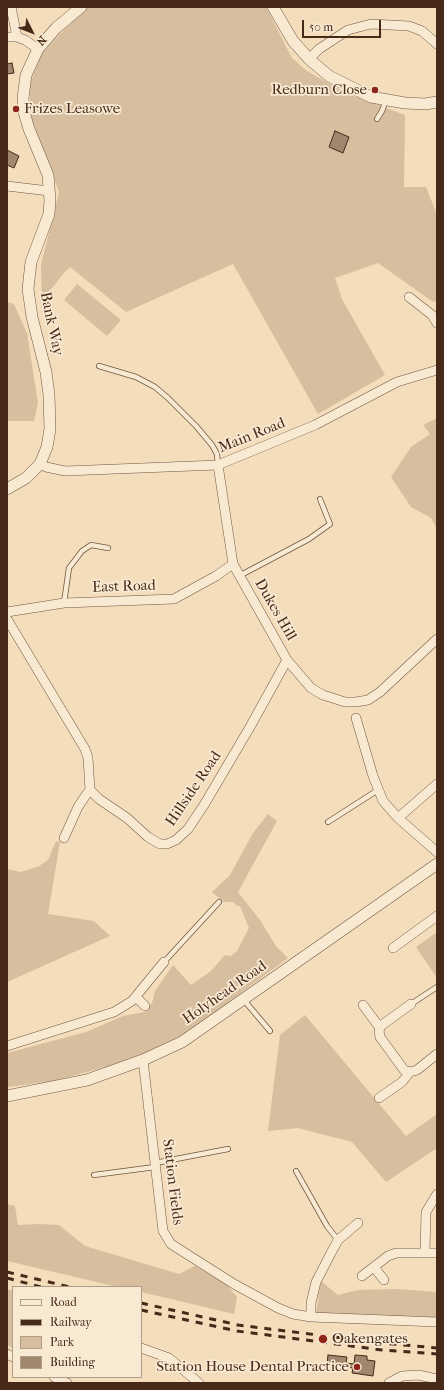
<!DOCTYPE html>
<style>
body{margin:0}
#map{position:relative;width:444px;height:1390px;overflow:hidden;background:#f4ddba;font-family:"IM FELL French Canon",serif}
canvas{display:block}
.frame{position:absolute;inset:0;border:8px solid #47291a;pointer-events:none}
.legend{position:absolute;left:12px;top:1286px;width:130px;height:92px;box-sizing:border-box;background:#f8e9d2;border:1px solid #b19c88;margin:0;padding:5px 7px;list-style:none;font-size:12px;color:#47291a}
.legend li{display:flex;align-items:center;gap:8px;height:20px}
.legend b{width:20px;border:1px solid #b19c88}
.north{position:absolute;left:12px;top:12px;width:40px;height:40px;-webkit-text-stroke:3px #f8e9d2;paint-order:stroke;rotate:132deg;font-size:11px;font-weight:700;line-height:16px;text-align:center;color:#47291a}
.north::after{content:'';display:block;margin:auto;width:14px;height:18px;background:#47291a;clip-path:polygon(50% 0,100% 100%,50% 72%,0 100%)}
.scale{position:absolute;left:302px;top:20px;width:79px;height:18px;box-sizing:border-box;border:2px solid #47291a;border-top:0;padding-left:5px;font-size:12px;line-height:14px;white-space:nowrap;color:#47291a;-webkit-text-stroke:3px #f8e9d2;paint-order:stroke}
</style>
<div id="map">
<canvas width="444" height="1390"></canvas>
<div class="frame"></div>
<ul class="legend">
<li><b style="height:5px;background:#f8e9d2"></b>Road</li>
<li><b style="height:5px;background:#47291a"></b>Railway</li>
<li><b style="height:11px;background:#d7be9f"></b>Park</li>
<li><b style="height:11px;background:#a1876d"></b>Building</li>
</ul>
<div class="north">N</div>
<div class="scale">50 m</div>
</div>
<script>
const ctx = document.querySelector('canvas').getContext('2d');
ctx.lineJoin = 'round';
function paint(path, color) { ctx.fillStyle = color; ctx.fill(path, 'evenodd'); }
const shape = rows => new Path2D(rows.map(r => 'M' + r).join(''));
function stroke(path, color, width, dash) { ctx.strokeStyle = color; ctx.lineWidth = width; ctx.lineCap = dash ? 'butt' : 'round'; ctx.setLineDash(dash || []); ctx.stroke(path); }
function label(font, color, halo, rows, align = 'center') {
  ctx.font = font + ' "IM FELL French Canon",serif'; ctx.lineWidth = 3.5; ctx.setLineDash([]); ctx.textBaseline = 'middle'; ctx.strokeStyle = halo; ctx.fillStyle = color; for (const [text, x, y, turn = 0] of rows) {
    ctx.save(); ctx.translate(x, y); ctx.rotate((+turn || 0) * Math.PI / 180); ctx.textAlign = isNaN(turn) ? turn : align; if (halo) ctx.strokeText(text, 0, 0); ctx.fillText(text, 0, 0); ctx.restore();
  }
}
paint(shape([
 [88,7,266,7,292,58,307,71,346,93,405,115,404,187,426,187,437,215,437,301,433,302,378,263,335,278,342,299,385,375,318,414,233,264,126,312,70,267,63,274,42,301,41,265,59,192,30,114,30,83,41,55,62,32],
 [77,284,121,320,107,336,64,300],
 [7,302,14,304,27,333,38,403,34,421,7,421],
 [437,418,437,529,431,518,411,507,391,477,411,447,430,434,423,425],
 [268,814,277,821,238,892,260,920,276,946,288,958,196,1026,162,1047,116,1064,54,1081,7,1087,7,1053,86,1032,123,1016,144,1012,152,1003,155,991,173,965,191,985,211,971,225,955,231,956,237,951,249,928,240,906,237,906,233,902,224,902,212,892,230,875,253,833],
 [56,841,60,842,48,914,94,921,110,936,7,982,7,869,21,872,39,866,48,860],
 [437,932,437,978,416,947],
 [305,1015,406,1136,437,1114,437,1148,386,1182,352,1142,298,1128,268,1131,280,1035],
 [7,1204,15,1206,18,1225,39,1224,59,1225,85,1246,179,1274,195,1266,225,1283,237,1297,234,1314,141,1292,141,1287,118,1287,7,1261],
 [321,1281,338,1295,358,1290,397,1289,437,1292,437,1318,316,1313],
 [7,1289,13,1291,13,1348,7,1345]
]), '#d7be9f');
const building = shape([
 [12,63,14,73,7,74,7,64,12,63],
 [335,131,349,137,343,153,329,147,335,131],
 [7,150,19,156,14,168,7,165,7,150],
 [328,1355,347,1357,346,1363,354,1364,355,1355,367,1356,367,1360,375,1361,373,1376,352,1373,353,1368,327,1365,328,1355]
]);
paint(building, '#a1876d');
stroke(building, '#47291a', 1);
const service = shape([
 [377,119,382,111,386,100],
 [99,366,136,377,155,387,168,398,196,426,212,445,217,454,218,465],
 [239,576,309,539,330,524,320,499],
 [64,603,69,568,82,551,91,545,108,548],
 [328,822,378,790],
 [164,962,219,902],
 [243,999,270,1031],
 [411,1004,437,987],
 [155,1163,228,1149],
 [296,1171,327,1226,338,1240],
 [94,1175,155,1167]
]);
const minor = shape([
 [11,7,17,37],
 [7,37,17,37,25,40,38,49],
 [309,59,319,49,348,30,371,24,409,26,422,31,437,44],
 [7,186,49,191],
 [409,297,432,315,437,323],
 [40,464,46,467,65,471,218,465,315,425,397,382,437,370],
 [218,465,233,564,287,660,311,688,323,695,345,702,356,702,368,700,380,692,437,639],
 [7,612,64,603,174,599,216,576,233,564],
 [7,619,85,749,88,758,90,790,99,799,127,818,148,837,160,844,167,844,176,840,188,829,204,805,250,727,287,660],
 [356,718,373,776,383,801,398,818,437,852],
 [398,818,437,784],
 [64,838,78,807,86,795,90,790],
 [393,948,437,916],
 [136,997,145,1006],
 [411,1004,382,1025,379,1030,380,1037,404,1070,410,1072,417,1070,437,1054],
 [363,1005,380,1028],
 [7,1046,114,1012,132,1001,164,962],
 [143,1060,163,1231,171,1244,234,1284,278,1308,293,1314,311,1317,437,1322],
 [379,1098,402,1082,410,1072],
 [425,1252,426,1212,437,1194],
 [374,1267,384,1280],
 [362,1276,388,1256,396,1253,437,1253],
 [311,1317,311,1303,316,1282,331,1253,338,1240,358,1223],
 [141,1348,169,1358,199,1383],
 [7,1354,13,1357],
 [54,1377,67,1383],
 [389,1383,402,1376,418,1375,437,1379]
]);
const tertiary = shape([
 [273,7,293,41,309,59,329,76,371,97,405,103,425,104,437,102],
 [7,489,26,478,40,464,47,447,50,429,49,395,46,372,32,317,28,289,31,262,49,214,50,200,48,175,29,129,24,112,23,98,26,75,38,49,56,28,81,7],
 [7,1096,87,1080,143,1060,182,1042,437,864]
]);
stroke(service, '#725642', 6);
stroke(minor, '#725642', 10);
stroke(tertiary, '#725642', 12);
stroke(service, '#f8e9d2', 4.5);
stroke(minor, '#f8e9d2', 9);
stroke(tertiary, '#f8e9d2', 11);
stroke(shape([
 [7,1272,70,1287],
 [7,1278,41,1287],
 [141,1303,238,1325,382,1343,437,1348],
 [141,1310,237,1331,382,1350,437,1354]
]), '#47291a', 3, [7, 7]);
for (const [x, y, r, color] of [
 [375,90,4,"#8f2418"],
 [16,109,4,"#8f2418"],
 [323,1339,5,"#8f2418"],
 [357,1367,4,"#8f2418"]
]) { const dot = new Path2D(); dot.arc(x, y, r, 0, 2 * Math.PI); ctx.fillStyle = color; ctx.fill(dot); stroke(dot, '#f8e9d2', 1.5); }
label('15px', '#47291a', '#f8e9d2', [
 ["Redburn Close",367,90],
 ["Frizes Leasowe",24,109,"left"],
 ["Oakengates",332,1339,"left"],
 ["Station House Dental Practice",349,1367]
], 'right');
label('15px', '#47291a', '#f8e9d2', [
 ["Bank Way",51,324,78],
 ["Main Road",252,436,-22],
 ["East Road",124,587,-2],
 ["Dukes Hill",275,610,60],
 ["Hillside Road",194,789,-56],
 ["Holyhead Road",225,993,-35],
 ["Station Fields",172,1182,83]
]);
</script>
